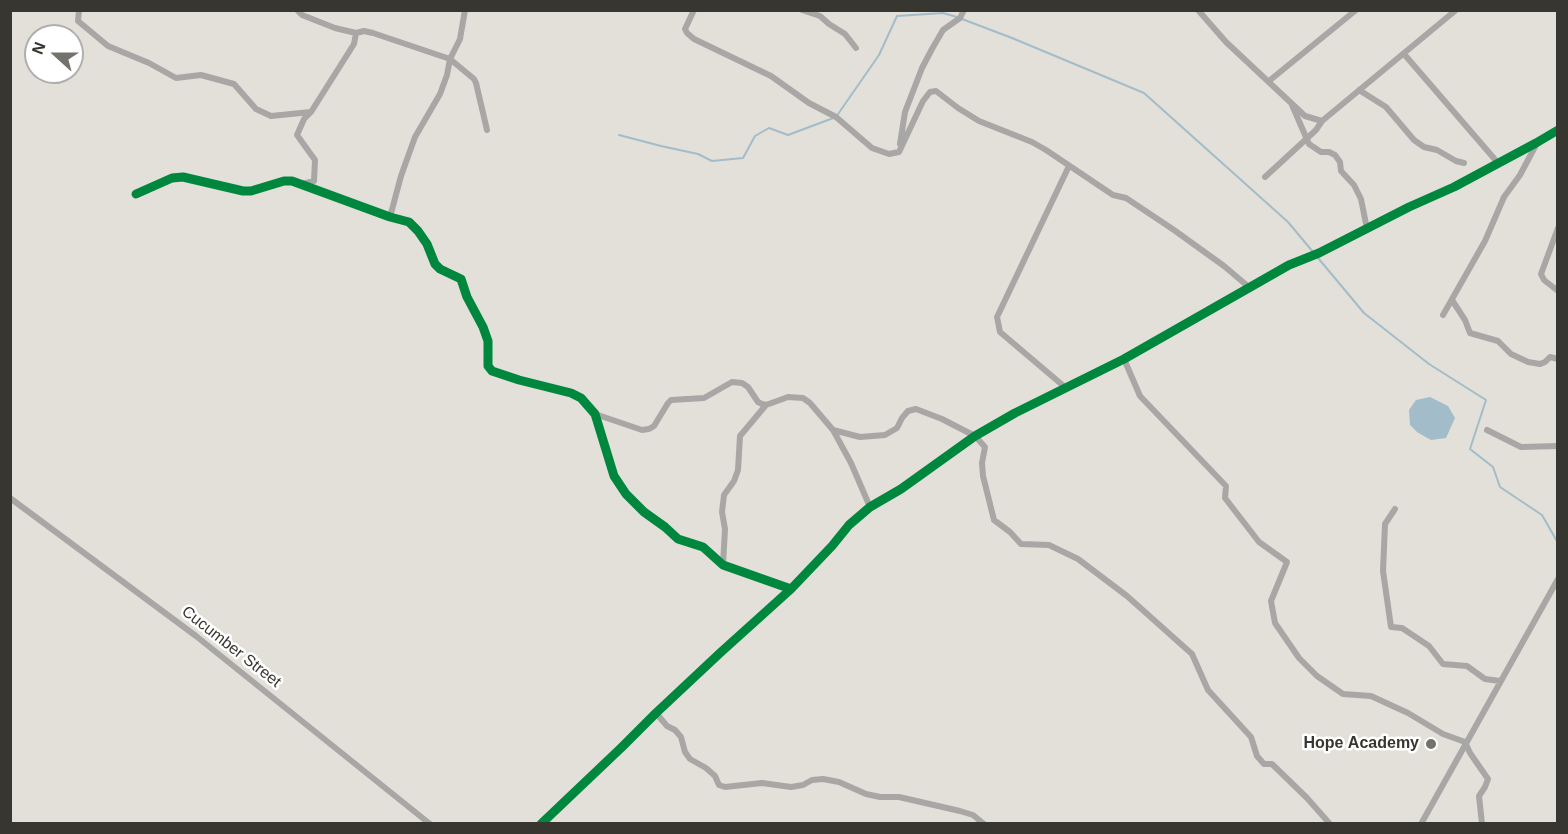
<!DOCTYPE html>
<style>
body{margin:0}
#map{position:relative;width:1568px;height:834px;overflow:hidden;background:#e2e0d9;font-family:Arial,sans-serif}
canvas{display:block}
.frame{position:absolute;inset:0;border:12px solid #383631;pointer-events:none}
.north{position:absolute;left:24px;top:24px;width:60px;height:60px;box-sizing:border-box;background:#fff;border:2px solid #afafad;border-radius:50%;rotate:291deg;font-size:16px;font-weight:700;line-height:24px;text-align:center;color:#383631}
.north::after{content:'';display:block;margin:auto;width:21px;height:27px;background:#74726c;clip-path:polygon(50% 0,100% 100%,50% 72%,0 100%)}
</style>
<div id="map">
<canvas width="1568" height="834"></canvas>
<div class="frame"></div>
<div class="north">N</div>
</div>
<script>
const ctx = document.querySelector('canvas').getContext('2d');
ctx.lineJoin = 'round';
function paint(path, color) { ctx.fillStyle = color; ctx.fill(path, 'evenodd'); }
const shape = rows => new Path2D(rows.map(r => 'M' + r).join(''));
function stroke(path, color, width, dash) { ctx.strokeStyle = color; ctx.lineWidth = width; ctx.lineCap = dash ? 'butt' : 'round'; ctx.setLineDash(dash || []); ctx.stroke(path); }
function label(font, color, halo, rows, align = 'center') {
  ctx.font = font + ' Arial,sans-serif'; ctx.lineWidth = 5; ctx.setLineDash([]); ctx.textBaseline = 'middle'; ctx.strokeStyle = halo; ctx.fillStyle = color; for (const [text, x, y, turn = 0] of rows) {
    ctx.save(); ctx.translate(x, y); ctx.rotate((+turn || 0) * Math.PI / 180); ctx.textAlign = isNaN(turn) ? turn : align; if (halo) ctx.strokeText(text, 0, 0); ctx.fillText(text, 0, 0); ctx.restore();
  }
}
paint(shape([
 [1430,397,1448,406,1455,418,1446,438,1431,440,1417,432,1410,425,1409,410,1416,400]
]), '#a2bcc9');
stroke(shape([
 [962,19,1012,38,1144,93,1288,222,1364,313,1429,364,1486,400,1470,449,1493,467,1500,487,1542,515,1558,543],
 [619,135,661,146,698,154,712,161,743,158,755,136,769,128,788,135,836,117,879,55,897,16,943,13,957,17]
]), '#a2bcc9', 2);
stroke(shape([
 [79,10,78,21,108,46,149,63,176,78,201,75,234,84,256,109,271,116,311,112,354,44,356,33],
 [297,10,302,15,335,28,356,33,364,31,373,33,450,59,474,79,476,83,487,130],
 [694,10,685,29,687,33,694,39,771,76,809,103,836,117,872,148,889,154,899,152,923,101,930,92,936,91,958,108,979,121,1032,142,1046,150,1113,195,1126,198,1174,230,1224,266,1250,288],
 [802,10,820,16,829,24,845,34,856,48],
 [1198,10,1226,42,1305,116,1322,121,1456,10],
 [1404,54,1498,163],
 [1269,81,1356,10],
 [1359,90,1386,107,1414,140,1424,147,1437,150,1456,161,1464,163],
 [1292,105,1309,144,1321,152,1329,152,1335,155,1340,162,1341,171,1354,185,1361,199,1367,229],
 [900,144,905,112,922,68,932,49,943,30,960,18,964,10],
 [1265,177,1316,130,1322,121],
 [302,184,314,181,315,160,297,135,304,119,311,112],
 [136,194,172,178,183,177,243,191,251,191,284,181,292,181,390,217,409,222,418,231,427,244,435,264,440,269,461,279,467,297,483,327,488,341,488,366,492,371,519,380,571,393,581,398,595,414,614,476,626,494,644,512,665,527,678,539,703,547,723,565,791,589],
 [390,217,401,176,415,137,440,94,447,75,450,59,460,39,465,10],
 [1558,228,1541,274,1544,280,1558,291],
 [1452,300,1465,320,1470,333,1498,341,1511,354,1528,362,1540,364,1545,362,1550,357,1558,359],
 [1443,315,1485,241,1504,197,1520,175,1536,145],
 [1124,359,1140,396,1226,486,1225,498,1259,542,1287,562,1271,601,1275,623,1299,658,1317,676,1343,694,1371,696,1408,713,1443,734,1465,742,1470,753,1488,779,1485,787,1479,796,1482,824],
 [1066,388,1000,332,997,317,1069,166],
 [595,414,642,430,649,429,654,426,668,403,671,400,704,398,732,382,742,383,748,387,758,402,762,404,766,405,788,397,803,398,810,403,833,430,851,463,870,507],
 [833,430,860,437,885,435,897,428,902,418,908,411,916,409,942,419,975,436,985,447,982,463,983,476,994,520,1010,532,1021,544,1049,545,1078,559,1127,596,1192,654,1208,690,1251,737,1257,756,1264,764,1272,764,1307,798,1330,824],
 [1487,430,1521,447,1558,446],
 [10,498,196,636,430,824],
 [1395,509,1385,524,1383,571,1391,627,1402,628,1429,646,1443,664,1467,666,1485,679,1500,681],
 [723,565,725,529,722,512,724,495,734,481,738,470,740,436,766,405],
 [656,713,667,726,675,730,681,737,685,752,690,759,706,768,715,776,719,785,725,787,762,783,791,787,803,785,812,780,823,779,839,782,866,794,880,797,899,797,960,811,973,815,984,824],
 [541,824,622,747,656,713,720,653,791,589,832,546,849,525,870,507,901,489,975,436,1015,413,1124,359,1289,265,1319,253,1409,207,1454,187,1536,143,1558,130],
 [1421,824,1558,579]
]), '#a9a7a5', 6);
stroke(shape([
 [136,194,172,178,183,177,243,191,251,191,284,181,292,181,390,217,409,222,418,231,427,244,435,264,440,269,461,279,467,297,483,327,488,341,488,366,492,371,519,380,571,393,581,398,595,414,614,476,626,494,644,512,665,527,678,539,703,547,723,565,791,589],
 [541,824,622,747,656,713,720,653,791,589,832,546,849,525,870,507,901,489,975,436,1015,413,1124,359,1289,265,1319,253,1409,207,1454,187,1536,143,1558,130]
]), '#00873e', 9);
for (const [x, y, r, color] of [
 [1431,744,6,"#74726c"]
]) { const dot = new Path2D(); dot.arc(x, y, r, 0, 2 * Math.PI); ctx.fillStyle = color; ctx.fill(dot); stroke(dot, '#fff', 2); }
label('16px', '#383631', '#fff', [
 ["Cucumber Street",231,647,38]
]);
label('bold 16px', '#383631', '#fff', [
 ["Hope Academy",1419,744]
], 'right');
</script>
